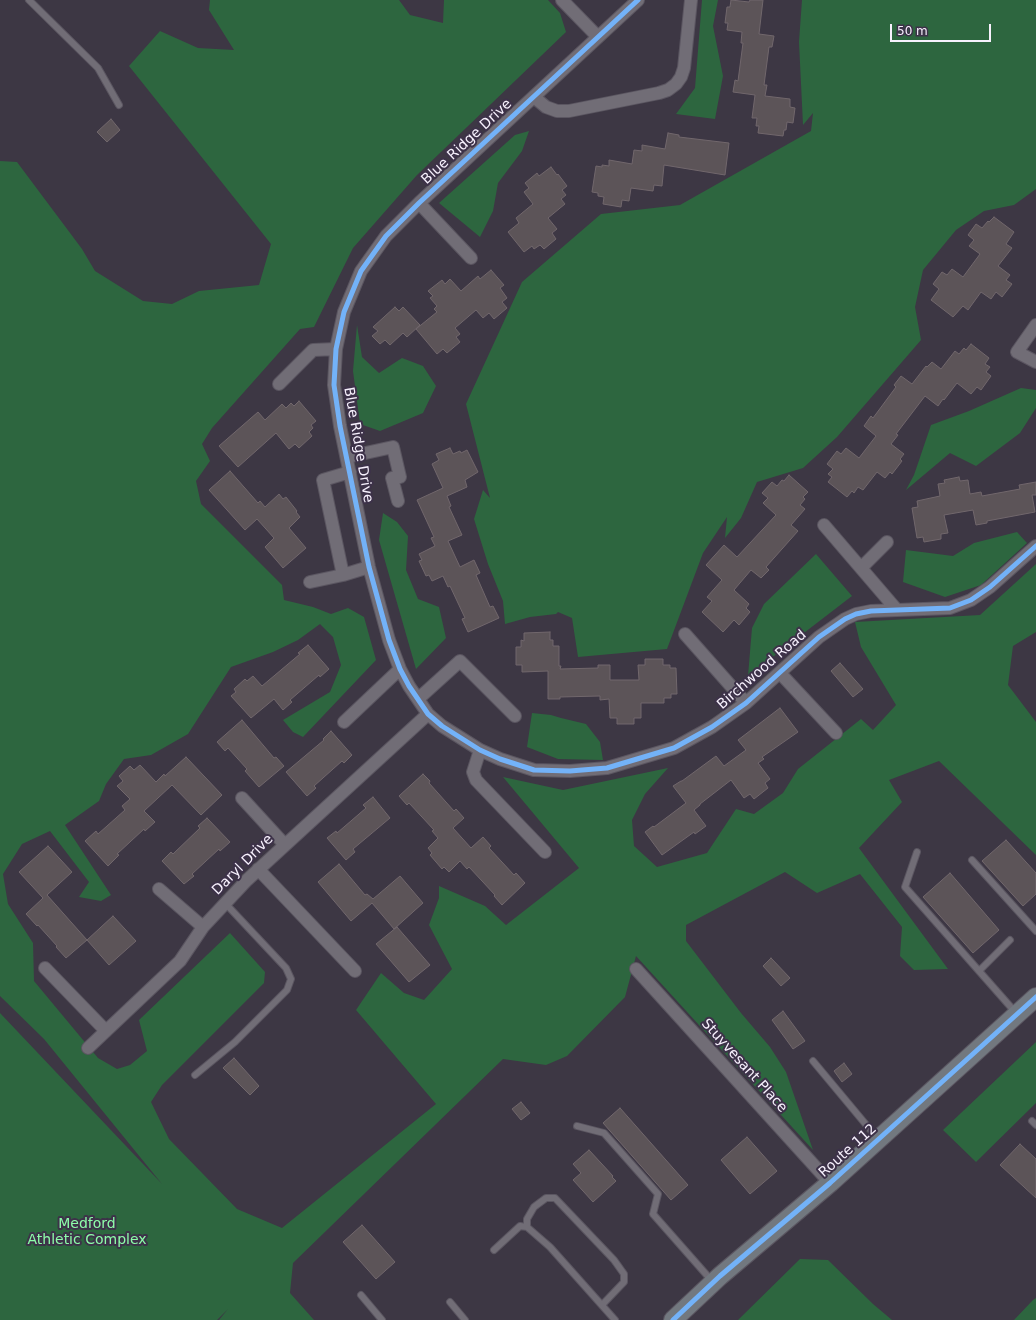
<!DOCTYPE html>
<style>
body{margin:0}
#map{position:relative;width:1036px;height:1320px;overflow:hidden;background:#3d3744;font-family:"DejaVu Sans",sans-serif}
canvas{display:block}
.scale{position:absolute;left:890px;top:24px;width:101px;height:18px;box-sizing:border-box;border:2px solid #f7f1fd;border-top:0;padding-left:5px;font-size:12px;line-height:14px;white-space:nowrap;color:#f7f1fd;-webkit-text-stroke:3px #3d3249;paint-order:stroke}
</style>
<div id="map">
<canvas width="1036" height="1320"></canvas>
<div class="scale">50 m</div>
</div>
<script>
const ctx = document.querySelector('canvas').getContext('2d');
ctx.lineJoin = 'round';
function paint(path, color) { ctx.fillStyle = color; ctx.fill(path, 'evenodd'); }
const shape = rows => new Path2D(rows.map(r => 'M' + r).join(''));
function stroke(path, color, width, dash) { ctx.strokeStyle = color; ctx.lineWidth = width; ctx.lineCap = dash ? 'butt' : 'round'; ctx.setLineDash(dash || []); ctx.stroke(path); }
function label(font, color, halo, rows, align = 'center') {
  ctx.font = font + ' "DejaVu Sans",sans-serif'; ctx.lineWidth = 4; ctx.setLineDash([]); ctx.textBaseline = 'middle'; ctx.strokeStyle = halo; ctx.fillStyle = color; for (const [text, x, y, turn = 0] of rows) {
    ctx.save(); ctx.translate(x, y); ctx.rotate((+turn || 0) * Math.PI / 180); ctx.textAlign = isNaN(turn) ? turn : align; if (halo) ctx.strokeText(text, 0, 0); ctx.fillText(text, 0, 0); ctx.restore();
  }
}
paint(shape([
 [210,0,399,0,410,15,443,23,444,0,548,0,560,13,566,32,417,175,353,248,314,327,300,329,212,428,202,444,210,461,196,481,201,504,282,585,284,600,313,607,331,614,348,608,364,617,376,660,303,737,293,732,283,720,330,692,341,665,333,637,320,624,298,640,273,652,231,667,188,734,151,755,124,759,106,784,99,801,65,825,111,895,101,901,79,897,89,882,50,831,22,844,3,874,8,904,33,943,34,981,98,1058,117,1069,130,1065,147,1051,139,1020,230,933,265,972,264,983,162,1085,151,1102,169,1139,237,1209,282,1228,436,1104,356,1010,381,973,404,993,424,1000,452,969,429,925,439,898,439,886,485,906,506,925,579,868,503,777,563,790,668,768,645,794,632,820,634,846,657,867,707,853,736,809,754,814,783,793,798,769,861,719,873,730,896,705,861,647,855,622,980,615,1036,564,1036,632,1013,646,1008,685,1036,722,1036,855,939,761,889,780,902,802,859,848,948,969,914,970,900,956,902,927,860,874,817,893,785,872,686,925,686,941,741,1013,770,1047,786,1072,813,1150,636,956,625,997,567,1056,546,1065,503,1059,293,1263,290,1293,314,1320,219,1320,228,1309,217,1320,0,1320,0,1013,162,1184,44,1039,0,996,0,161,17,162,82,249,95,271,143,301,172,304,199,291,259,285,271,244,129,66,160,31,198,48,234,50,209,10],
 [702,0,718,0,713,26,723,76,715,119,676,114,695,88],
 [802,0,1036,0,1036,189,1014,205,984,211,956,230,923,270,915,307,921,340,837,437,803,468,757,482,741,518,725,538,727,517,703,553,667,649,578,657,572,618,558,612,556,614,530,617,505,624,503,601,488,564,474,519,483,490,490,498,466,404,522,282,601,214,680,205,811,131,813,113,803,125,799,42],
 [529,131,522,151,498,183,493,211,480,237,439,203,515,135],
 [357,325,362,357,379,373,402,358,423,366,436,386,423,413,380,431,360,424,353,371],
 [1021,388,1036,390,1036,408,1020,433,976,466,950,453,906,490,914,475,931,425,969,411],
 [383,513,397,522,408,536,406,570,418,599,439,607,446,638,416,669,379,540],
 [1017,532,1027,543,981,585,945,597,903,582,906,550,953,556,974,543],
 [816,554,852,596,748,676,752,628,764,604],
 [532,713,551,715,561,718,586,724,600,742,603,760,558,759,527,747],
 [1036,1042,1036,1103,976,1162,943,1130],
 [800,1259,828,1260,873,1304,892,1320,738,1320],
 [1036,1298,1036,1320,1014,1320,1033,1300]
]), '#2d663f');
const building = shape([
 [731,0,749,2,750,0,763,0,759,34,774,36,772,47,769,47,764,85,767,85,765,96,790,99,790,107,795,108,793,123,787,122,786,130,784,130,783,136,758,133,759,126,756,126,757,118,752,118,755,95,733,92,735,80,738,81,743,43,741,43,742,32,727,30,728,23,725,23,727,7,730,7,731,0],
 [111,119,120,130,107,142,97,132,111,119],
 [668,133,679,135,679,137,729,143,725,175,664,165,662,186,654,185,653,191,631,188,629,201,622,200,621,207,603,204,604,197,598,196,598,193,592,192,596,166,602,167,602,165,609,166,609,160,632,164,634,150,642,151,642,145,665,149,668,133],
 [551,167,557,175,558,174,567,186,562,190,566,195,561,199,565,204,548,218,557,229,552,233,556,239,544,249,540,245,534,249,532,246,524,252,508,232,519,223,516,218,533,204,524,192,529,188,525,183,537,173,539,176,551,167],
 [994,217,1014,232,1006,244,1012,248,998,266,1010,275,1006,280,1012,284,1002,297,996,292,991,299,981,292,968,310,963,306,953,317,931,300,939,289,933,284,942,272,947,275,952,269,963,277,980,254,969,246,974,240,968,235,976,224,982,228,988,221,989,222,994,217],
 [491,270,504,285,500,288,507,298,502,302,507,308,494,319,489,313,483,318,476,310,455,328,460,334,456,337,460,342,447,353,443,349,437,354,416,329,437,312,434,309,437,306,430,298,433,296,428,291,442,280,445,284,450,279,461,291,478,276,480,279,491,270],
 [395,307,399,311,403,307,420,325,407,337,403,333,390,345,385,340,380,344,372,336,378,331,373,327,395,307],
 [971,344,989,358,985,364,990,367,986,372,991,376,981,390,977,387,971,394,957,383,944,400,943,399,938,406,925,396,896,434,898,435,891,444,904,454,900,459,902,461,892,474,890,472,885,478,877,472,863,490,858,487,854,493,852,491,847,497,828,482,832,477,828,474,833,469,827,464,837,451,841,454,846,448,859,458,876,436,864,426,871,416,873,418,896,387,894,385,901,376,912,384,926,366,927,367,932,362,941,369,955,351,959,354,964,348,966,350,971,344],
 [299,401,316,421,311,425,313,428,309,432,312,436,299,448,295,444,289,449,276,433,238,467,219,446,258,412,265,420,282,404,286,408,291,403,294,406,299,401],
 [450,448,453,454,460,451,461,453,467,450,478,472,465,480,467,487,447,496,451,506,449,507,462,535,448,541,460,567,474,560,480,573,476,575,490,607,493,606,499,618,468,632,462,619,465,618,450,586,448,587,443,576,432,581,429,575,426,576,419,561,422,560,419,554,435,546,431,538,434,537,417,500,443,488,432,464,439,460,436,454,450,448],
 [230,471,258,503,260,501,265,507,279,494,283,499,286,497,297,511,296,512,300,517,289,528,306,548,283,568,265,547,274,538,257,519,245,530,209,490,230,471],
 [789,475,808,492,803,497,805,499,800,505,805,509,791,525,798,531,766,567,769,570,761,578,751,570,734,590,749,604,746,608,750,612,739,625,734,620,723,632,702,612,712,601,707,597,722,580,706,565,724,545,737,557,776,515,763,503,768,498,762,493,772,482,777,486,782,480,784,481,789,475],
 [959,477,960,481,968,480,970,494,981,492,982,496,1020,489,1019,485,1036,482,1036,495,1032,495,1035,512,987,521,987,523,976,525,973,510,944,515,948,533,941,534,941,539,924,542,923,537,917,538,912,508,918,507,917,501,940,496,938,484,945,483,944,480,959,477],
 [550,632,550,640,553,640,553,646,559,646,559,666,561,666,560,669,598,668,598,665,610,665,610,680,639,680,638,665,645,665,645,659,663,659,663,665,670,665,670,668,676,668,677,694,671,694,671,698,664,698,664,703,641,703,641,718,634,718,634,724,617,724,617,718,610,718,609,699,600,700,600,696,560,697,560,699,548,699,548,671,522,672,522,665,516,665,516,647,521,647,521,640,524,641,524,633,550,632],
 [308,645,329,669,320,677,319,675,290,700,292,702,283,710,274,699,251,718,231,696,236,692,234,689,245,679,247,681,253,676,262,686,300,654,298,653,308,645],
 [840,663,863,689,853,697,831,671,840,663],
 [780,708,798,732,762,757,764,759,758,763,770,779,765,783,768,788,754,799,750,794,744,798,731,780,700,804,700,805,694,810,706,826,695,834,694,832,662,855,645,832,653,826,654,827,686,803,673,786,681,781,682,781,716,756,724,766,746,750,738,740,780,708],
 [242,720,274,758,276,757,284,766,259,787,245,771,247,769,228,748,225,751,217,742,242,720],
 [331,731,352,755,344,763,342,761,314,786,316,788,307,796,286,772,324,740,323,739,331,731],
 [186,757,222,795,201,815,172,785,144,811,155,822,145,831,144,829,117,854,119,855,108,866,85,841,96,831,98,834,125,810,122,806,130,799,117,786,123,781,119,776,130,766,134,770,140,765,156,782,164,774,165,776,186,757],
 [423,774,430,781,429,783,454,811,456,809,464,818,453,828,471,848,483,837,491,846,489,848,514,875,516,873,525,883,502,905,494,896,495,895,469,867,467,869,460,861,449,872,444,867,442,869,430,855,432,853,428,848,438,838,432,831,434,830,409,803,407,805,399,796,423,774],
 [373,797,390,818,353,849,355,852,346,860,327,838,336,831,337,833,366,808,363,805,373,797],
 [207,818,230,842,220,851,219,849,192,874,194,876,184,884,162,861,171,852,173,854,200,828,198,826,207,818],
 [1006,840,1036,873,1036,894,1023,906,982,861,1006,840],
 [48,846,72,872,47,895,87,940,66,958,56,947,57,946,38,925,37,926,26,914,43,898,19,872,48,846],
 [339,864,365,895,367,894,373,899,400,876,423,903,394,929,372,903,351,921,318,882,339,864],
 [950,873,999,930,973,953,923,897,950,873],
 [113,916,136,941,109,965,87,940,113,916],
 [397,927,430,965,409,982,376,944,397,927],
 [771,958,790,978,781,986,763,966,771,958],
 [783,1011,805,1041,793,1049,772,1020,783,1011],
 [234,1058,259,1086,250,1095,223,1068,234,1058],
 [844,1063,852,1074,842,1082,834,1071,844,1063],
 [521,1102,530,1113,521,1120,512,1109,521,1102],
 [620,1108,688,1185,671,1200,603,1123,620,1108],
 [747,1137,777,1171,750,1194,721,1160,747,1137],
 [1020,1144,1036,1159,1036,1198,1000,1165,1020,1144],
 [589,1150,613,1176,612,1177,616,1181,593,1202,573,1180,581,1173,573,1164,589,1150],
 [362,1225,395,1262,376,1279,343,1242,362,1225]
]);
paint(building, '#5c5458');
stroke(building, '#71676c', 1);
const service = shape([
 [29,0,98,68,119,105],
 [917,852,905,887,1016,1013],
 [972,860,1036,931],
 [979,971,1010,940],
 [813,1061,878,1139],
 [195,1075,235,1042,287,990,291,979,286,968,225,903],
 [1032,1121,1036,1125],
 [577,1126,604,1133,658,1194,653,1214,712,1281],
 [527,1227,527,1219,534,1207,546,1198,555,1198,614,1260,624,1274,624,1282,602,1305],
 [494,1250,520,1226,527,1227,550,1247,615,1320],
 [361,1295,382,1320],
 [450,1302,465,1320]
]);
const minor = shape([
 [562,0,598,37],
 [638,0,419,203,386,236,361,271,344,312,336,349,334,385,340,426,369,567,389,640,400,669,409,686,428,714,442,726,480,750,500,759,534,770,570,771,607,768,674,748,712,727,746,703,819,637,845,619,856,614,871,611,950,608,971,600,990,587,1036,546],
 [534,97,546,107,557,111,569,111,659,93,668,90,676,84,681,77,684,68,691,0],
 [419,203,471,258],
 [1036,325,1017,352,1036,362],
 [279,384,313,350,336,349],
 [347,457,393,447,400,477,392,478,398,501],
 [824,525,896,609],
 [862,567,887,542],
 [343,575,323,480,350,472],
 [310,582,343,575,369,567],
 [685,634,746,703],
 [780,673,836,733],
 [418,699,460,661,515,716],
 [344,722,400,669],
 [480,750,473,772,476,780,545,852],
 [242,798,285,845],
 [258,869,355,971],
 [159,889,203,927],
 [45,968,106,1031],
 [636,969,830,1183],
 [88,1048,180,961,203,927,247,880,428,714]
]);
const primary = shape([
 [673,1320,720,1276,830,1183,1036,997]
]);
stroke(service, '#5b5661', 8);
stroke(minor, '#5b5661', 14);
stroke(primary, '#5b5661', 20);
stroke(service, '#716d76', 6);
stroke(minor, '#716d76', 12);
stroke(primary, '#72787f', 18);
stroke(shape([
 [638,0,419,203,386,236,361,271,344,312,336,349,334,385,340,426,369,567,389,640,400,669,409,686,428,714,442,726,480,750,500,759,534,770,570,771,607,768,674,748,712,727,746,703,819,637,845,619,856,614,871,611,950,608,971,600,990,587,1036,546],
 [673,1320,720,1276,830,1183,1036,997]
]), '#73b2f8', 5);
label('14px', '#f7f1fd', '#3d3249', [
 ["Blue Ridge Drive",467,142,-43],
 ["Blue Ridge Drive",358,445,80],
 ["Birchwood Road",762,670,-41],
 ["Daryl Drive",243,865,-45],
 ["Stuyvesant Place",744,1066,48],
 ["Route 112",848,1151,-42]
]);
label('14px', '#8dfda9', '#3d3249', [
 ["Medford",87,1224],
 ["Athletic Complex",87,1240]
]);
</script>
